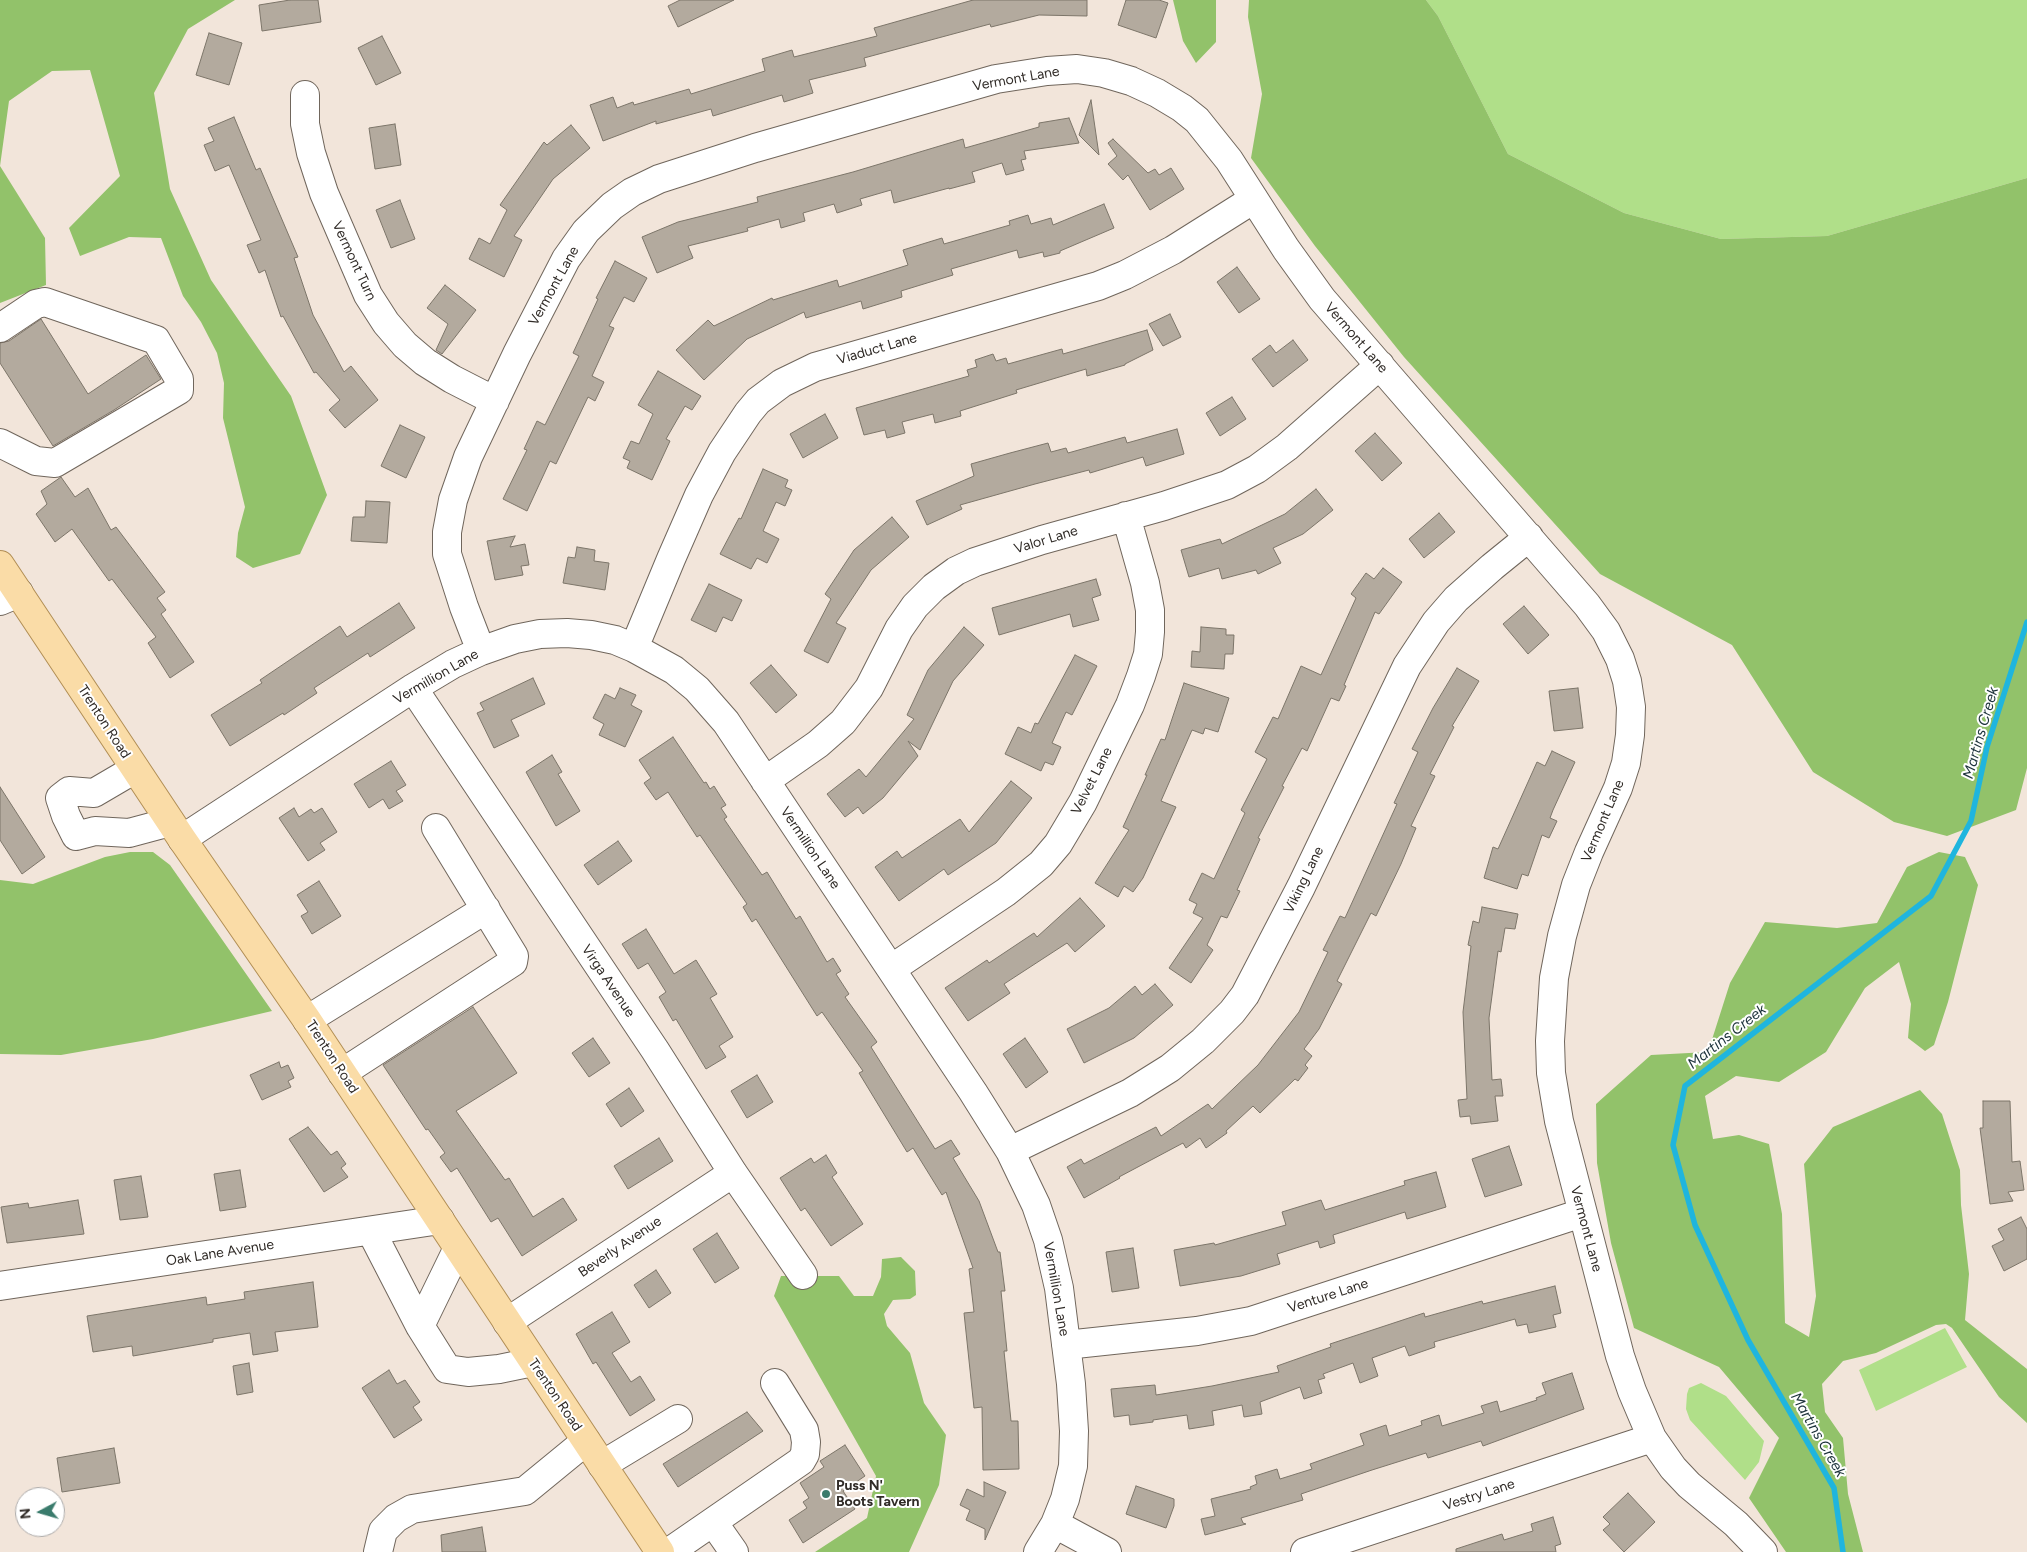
<!DOCTYPE html>
<style>
body{margin:0}
#map{position:relative;width:2027px;height:1552px;overflow:hidden;background:#f2e5da;font-family:Figtree,sans-serif}
canvas{display:block}
.north{position:absolute;left:15px;top:1487px;width:50px;height:50px;box-sizing:border-box;background:#fff;border:1px solid #acaaa9;border-radius:50%;rotate:264deg;font-size:14px;font-weight:700;line-height:20px;text-align:center;color:#302b27}
.north::after{content:'';display:block;margin:auto;width:18px;height:22px;background:#3a7b6c;clip-path:polygon(50% 0,100% 100%,50% 72%,0 100%)}
</style>
<div id="map">
<canvas width="2027" height="1552"></canvas>
<div class="north">N</div>
</div>
<script>
const ctx = document.querySelector('canvas').getContext('2d');
ctx.lineJoin = 'round';
function paint(path, color) { ctx.fillStyle = color; ctx.fill(path, 'evenodd'); }
const shape = rows => new Path2D(rows.map(r => 'M' + r).join(''));
function stroke(path, color, width, dash) { ctx.strokeStyle = color; ctx.lineWidth = width; ctx.lineCap = dash ? 'butt' : 'round'; ctx.setLineDash(dash || []); ctx.stroke(path); }
function label(font, color, halo, rows, align = 'center') {
  ctx.font = font + ' Figtree,sans-serif'; ctx.lineWidth = 4; ctx.setLineDash([]); ctx.textBaseline = 'middle'; ctx.strokeStyle = halo; ctx.fillStyle = color; for (const [text, x, y, turn = 0] of rows) {
    ctx.save(); ctx.translate(x, y); ctx.rotate((+turn || 0) * Math.PI / 180); ctx.textAlign = isNaN(turn) ? turn : align; if (halo) ctx.strokeText(text, 0, 0); ctx.fillText(text, 0, 0); ctx.restore();
  }
}
paint(shape([
 [1426,0,2027,0,2027,178,1827,236,1721,239,1624,213,1508,154,1438,16],
 [1945,1328,1967,1367,1876,1411,1859,1370],
 [1701,1383,1726,1396,1764,1441,1759,1462,1745,1480,1690,1420,1686,1409,1687,1394,1689,1388]
]), '#b0df89');
paint(shape([
 [0,0,235,0,188,29,154,93,170,189,211,280,291,396,327,495,300,554,253,568,236,557,238,533,245,507,223,418,224,383,217,353,201,322,183,296,161,238,129,237,80,256,69,228,120,176,90,70,52,71,9,101,0,166,45,238,46,285,0,303],
 [1173,0,1216,0,1216,42,1196,63,1183,41],
 [1249,0,1426,0,1438,16,1508,154,1624,213,1721,239,1827,236,2027,178,2027,768,2016,810,1947,836,1894,822,1813,772,1732,645,1600,574,1404,357,1315,246,1251,158,1262,94,1248,17],
 [130,852,153,852,170,865,272,1011,153,1039,61,1055,0,1054,0,880,33,884,105,857],
 [1939,852,1965,857,1978,885,1948,1002,1934,1045,1925,1051,1908,1038,1911,1004,1899,962,1865,988,1826,1052,1779,1082,1736,1076,1705,1096,1713,1139,1739,1135,1769,1144,1782,1214,1785,1323,1809,1337,1816,1296,1804,1164,1833,1127,1920,1090,1942,1114,1960,1170,1961,1205,1969,1274,1965,1320,2027,1369,2027,1423,1999,1397,1952,1328,1946,1324,1936,1325,1876,1353,1843,1361,1822,1384,1825,1412,1843,1438,1848,1494,1863,1552,1786,1552,1749,1498,1779,1438,1719,1367,1634,1328,1611,1243,1597,1163,1596,1104,1651,1055,1708,1052,1730,983,1765,922,1837,928,1877,923,1907,867],
 [901,1257,915,1271,916,1295,910,1299,893,1300,884,1314,887,1326,910,1353,924,1403,946,1435,939,1485,909,1552,815,1552,867,1518,876,1476,774,1296,781,1276,839,1276,854,1296,873,1296,881,1277,882,1259]
]), '#92c26a');
stroke(shape([
 [1843,1552,1834,1488,1748,1340,1695,1225,1673,1145,1685,1086,1931,896,1971,821,1987,747,2027,622]
]), '#1fb5de', 5.5);
const building = shape([
 [290,0,318,0,321,22,262,31,259,5,290,0],
 [680,0,734,0,678,27,668,6,680,0],
 [973,0,1087,0,1087,16,1039,15,991,27,990,24,864,58,866,66,809,80,813,93,784,102,782,95,713,116,711,109,656,124,656,121,603,141,590,105,613,97,617,108,633,102,634,105,689,89,691,94,765,71,762,59,792,50,794,57,877,36,874,28,973,0],
 [1126,0,1159,0,1168,3,1156,38,1118,25,1126,0],
 [209,33,242,43,229,85,196,75,209,33],
 [382,36,401,73,376,85,358,48,382,36],
 [1091,100,1099,155,1079,135,1091,100],
 [234,117,256,170,260,168,298,257,294,258,313,315,344,372,351,366,378,400,345,428,329,410,340,400,316,372,314,373,283,316,281,317,265,270,259,273,247,245,261,240,229,165,215,171,204,145,214,141,208,128,234,117],
 [1069,118,1079,143,1024,151,1026,159,1021,160,1024,170,1006,175,1002,163,972,172,975,182,949,189,949,188,894,203,891,190,860,199,862,205,837,213,834,204,803,213,805,221,781,228,779,219,747,228,748,231,688,246,693,258,657,273,642,237,678,222,758,202,757,197,853,172,963,139,965,148,1039,127,1039,123,1069,118],
 [395,124,401,165,375,169,369,128,395,124],
 [571,125,590,148,553,179,514,236,522,240,504,277,469,259,479,238,490,244,507,210,500,205,544,142,547,145,571,125],
 [1113,139,1148,173,1155,169,1159,175,1171,168,1184,189,1150,210,1128,175,1123,180,1108,164,1117,156,1108,143,1113,139],
 [400,200,415,239,391,248,376,210,400,200],
 [1104,204,1114,228,1060,251,1060,253,1044,257,1043,252,1019,258,1017,250,951,269,953,275,901,291,902,297,863,309,861,301,806,318,804,312,747,339,704,380,676,350,708,320,714,326,772,298,773,300,837,280,839,287,908,265,903,250,942,238,944,244,1010,225,1009,221,1028,215,1031,224,1051,218,1053,225,1104,204],
 [615,261,647,278,634,302,624,297,609,326,614,328,592,376,604,382,595,401,588,397,556,464,550,461,527,511,503,499,527,450,524,449,537,421,545,425,579,356,573,353,598,299,596,298,615,261],
 [1237,267,1260,299,1239,313,1217,282,1237,267],
 [445,285,476,310,442,354,436,350,448,324,427,308,445,285],
 [1170,314,1181,337,1163,346,1149,324,1170,314],
 [41,319,88,394,146,355,161,379,114,410,53,446,0,363,0,343,9,341,41,319],
 [1147,330,1153,350,1125,364,1125,365,1087,376,1086,369,1016,390,1017,393,960,411,961,416,935,423,933,414,902,422,905,433,887,438,885,430,864,435,856,408,969,376,967,370,977,367,975,360,993,354,996,361,1006,358,1008,364,1062,349,1063,354,1147,330],
 [1293,340,1308,360,1273,387,1252,359,1270,345,1276,353,1293,340],
 [658,371,701,396,692,410,685,406,666,439,670,441,652,480,627,468,630,461,623,458,631,441,639,444,653,414,638,405,658,371],
 [1232,397,1246,419,1220,436,1206,413,1232,397],
 [825,414,838,438,803,458,790,434,825,414],
 [400,425,425,437,406,478,381,466,400,425],
 [1177,429,1184,454,1146,466,1143,457,1090,473,1089,470,1035,484,960,505,962,509,927,525,916,501,974,476,971,464,1010,453,1048,443,1051,452,1066,448,1068,453,1125,437,1127,443,1177,429],
 [1375,433,1402,463,1382,481,1355,451,1375,433],
 [763,469,788,480,785,487,792,490,785,506,776,502,763,531,779,539,767,563,757,558,751,569,720,554,739,518,741,519,763,469],
 [61,477,75,497,88,488,111,530,116,527,165,592,157,598,166,610,161,614,194,662,170,678,148,643,156,637,112,579,109,581,72,529,55,542,36,514,47,504,41,491,61,477],
 [1316,489,1333,510,1303,534,1273,548,1281,563,1258,574,1256,570,1222,579,1219,568,1189,577,1181,550,1220,539,1222,544,1285,514,1316,489],
 [366,501,390,502,387,543,351,541,353,517,365,517,366,501],
 [1439,513,1455,532,1424,558,1409,539,1439,513],
 [892,517,909,537,871,570,836,623,846,628,828,663,804,651,831,599,825,594,854,550,892,517],
 [515,536,510,547,525,544,529,565,521,566,523,575,495,580,487,541,515,536],
 [577,547,595,550,594,561,609,563,605,590,563,583,568,557,575,558,577,547],
 [1383,568,1402,582,1379,614,1375,612,1344,685,1346,686,1339,701,1331,698,1307,751,1302,748,1282,786,1284,787,1258,838,1260,839,1237,890,1240,891,1227,918,1221,916,1207,945,1213,950,1191,983,1169,968,1203,918,1193,913,1197,904,1189,900,1202,873,1214,879,1245,813,1241,810,1267,759,1255,752,1273,717,1278,719,1301,666,1321,675,1356,598,1351,594,1366,573,1374,579,1383,568],
 [1096,579,1101,595,1092,598,1099,620,1073,627,1070,614,999,635,992,608,1096,579],
 [709,584,742,600,732,621,723,617,716,632,691,620,709,584],
 [399,603,415,628,370,657,368,653,314,688,317,693,284,715,283,713,230,746,211,715,262,683,260,680,340,626,347,637,399,603],
 [1524,606,1549,635,1528,654,1503,624,1524,606],
 [964,627,984,645,953,681,920,750,908,741,918,756,883,798,863,814,858,807,845,817,827,794,859,769,866,777,914,719,907,715,928,670,964,627],
 [1201,627,1226,629,1226,635,1234,635,1233,654,1225,654,1224,669,1191,667,1192,651,1200,652,1201,627],
 [1075,655,1097,666,1072,715,1066,712,1052,743,1061,747,1053,765,1045,762,1041,771,1005,754,1018,727,1031,733,1035,723,1038,724,1075,655],
 [771,665,797,695,776,713,750,683,771,665],
 [1457,668,1479,681,1452,726,1454,727,1430,774,1435,776,1411,826,1416,828,1401,864,1376,916,1371,913,1337,981,1342,984,1319,1029,1304,1049,1312,1056,1305,1065,1308,1068,1298,1081,1295,1079,1260,1113,1253,1106,1226,1131,1227,1133,1206,1148,1200,1138,1186,1148,1183,1143,1119,1177,1120,1178,1084,1198,1067,1167,1081,1159,1084,1164,1156,1127,1161,1136,1208,1104,1212,1109,1258,1065,1299,1012,1328,952,1323,950,1340,916,1345,918,1397,804,1394,803,1418,752,1412,749,1433,708,1457,668],
 [533,678,545,704,511,720,519,736,494,748,477,713,484,710,480,703,533,678],
 [1184,683,1229,698,1218,732,1205,728,1203,734,1192,730,1161,801,1176,807,1143,878,1133,892,1124,886,1118,897,1095,883,1129,830,1123,827,1147,775,1145,775,1161,739,1165,740,1184,683],
 [620,688,636,695,631,705,642,711,625,747,599,735,604,724,593,718,605,694,615,699,620,688],
 [1578,688,1583,728,1554,731,1549,691,1578,688],
 [673,737,704,783,706,782,710,789,714,786,726,805,721,808,727,817,724,819,762,875,767,872,796,919,800,916,827,962,833,958,841,971,836,974,849,994,845,997,877,1042,871,1047,935,1149,951,1140,960,1154,953,1158,979,1201,998,1252,1000,1252,1005,1291,1001,1291,1007,1351,1004,1351,1011,1421,1018,1421,1019,1469,983,1470,982,1407,974,1408,964,1313,974,1312,969,1269,973,1268,946,1192,942,1195,913,1148,907,1152,859,1073,863,1071,822,1012,817,1016,756,919,752,922,743,907,747,904,700,835,697,837,668,792,656,800,644,783,651,778,639,760,673,737],
 [1552,751,1575,762,1553,810,1550,818,1557,821,1549,838,1542,835,1528,876,1522,874,1517,889,1484,878,1493,847,1498,849,1537,762,1545,766,1552,751],
 [552,755,562,772,558,774,580,811,556,826,526,772,552,755],
 [391,761,406,785,396,791,403,801,389,809,383,799,369,808,354,784,391,761],
 [1011,781,1032,798,996,843,948,875,944,869,899,901,875,867,897,851,902,858,960,819,969,832,1011,781],
 [0,787,45,857,22,874,0,840,0,787],
 [294,808,299,817,311,809,314,813,322,808,337,832,320,843,325,850,308,861,279,818,294,808],
 [618,841,632,861,598,885,584,865,618,841],
 [319,881,341,916,312,934,301,916,308,912,297,895,319,881],
 [1080,898,1105,926,1075,952,1067,943,1004,984,1010,993,968,1021,945,988,987,960,989,963,1034,933,1037,937,1080,898],
 [1482,907,1518,914,1515,929,1505,928,1501,952,1498,951,1489,1018,1492,1080,1501,1079,1503,1096,1495,1096,1498,1121,1471,1124,1470,1116,1460,1117,1458,1100,1467,1099,1463,1012,1471,946,1468,945,1473,921,1479,923,1482,907],
 [646,929,674,974,696,960,717,994,710,998,733,1037,719,1046,726,1057,706,1069,676,1019,673,1021,659,997,666,992,648,963,638,969,622,944,646,929],
 [1155,984,1173,1005,1134,1038,1084,1063,1067,1029,1109,1008,1135,986,1142,995,1155,984],
 [473,1007,517,1073,456,1111,505,1180,509,1178,533,1217,563,1198,577,1220,522,1256,498,1218,491,1222,457,1168,451,1172,440,1157,445,1153,428,1129,426,1130,383,1065,473,1007],
 [593,1038,610,1063,589,1077,572,1053,593,1038],
 [1025,1038,1048,1072,1026,1088,1003,1054,1025,1038],
 [279,1062,281,1068,288,1065,294,1078,288,1081,291,1087,262,1100,250,1075,279,1062],
 [757,1075,773,1102,747,1118,731,1091,757,1075],
 [629,1088,644,1111,621,1127,606,1104,629,1088],
 [1983,1101,2010,1101,2012,1162,2020,1161,2024,1190,2008,1192,2013,1201,1990,1204,1980,1128,1983,1128,1983,1101],
 [308,1127,331,1155,337,1151,346,1164,341,1168,348,1177,324,1192,289,1139,308,1127],
 [659,1138,673,1161,628,1189,614,1166,659,1138],
 [1509,1146,1522,1185,1485,1197,1472,1159,1509,1146],
 [826,1155,837,1173,832,1177,863,1224,831,1246,805,1208,801,1211,780,1178,811,1158,814,1163,826,1155],
 [240,1170,246,1207,220,1211,214,1174,240,1170],
 [1436,1172,1446,1207,1407,1219,1405,1212,1333,1235,1335,1243,1320,1248,1318,1241,1277,1254,1280,1264,1241,1276,1180,1286,1174,1250,1214,1243,1215,1245,1286,1225,1282,1212,1321,1200,1325,1210,1405,1185,1404,1181,1436,1172],
 [141,1176,148,1217,120,1220,114,1180,141,1176],
 [78,1200,84,1234,7,1243,1,1207,28,1203,29,1208,78,1200],
 [2021,1217,2027,1229,2027,1259,2004,1271,1992,1246,2004,1240,1998,1229,2021,1217],
 [717,1233,739,1268,715,1283,693,1249,717,1233],
 [1133,1248,1139,1288,1112,1292,1106,1252,1133,1248],
 [656,1270,671,1293,649,1308,634,1285,656,1270],
 [313,1282,318,1327,275,1332,278,1351,253,1355,250,1333,213,1339,213,1342,133,1356,132,1346,93,1352,87,1316,206,1297,207,1305,245,1299,244,1292,313,1282],
 [1555,1286,1561,1313,1553,1315,1556,1327,1529,1333,1527,1324,1517,1326,1515,1319,1434,1342,1435,1347,1409,1356,1405,1346,1372,1358,1378,1376,1360,1383,1353,1363,1323,1374,1325,1378,1318,1380,1322,1393,1304,1399,1300,1387,1260,1402,1262,1414,1244,1417,1242,1405,1212,1411,1214,1425,1189,1429,1187,1415,1153,1420,1153,1422,1130,1425,1129,1415,1114,1417,1111,1389,1155,1385,1156,1395,1212,1386,1279,1372,1277,1366,1331,1347,1330,1344,1424,1313,1425,1317,1482,1301,1483,1304,1555,1286],
 [612,1312,630,1342,612,1353,631,1382,640,1376,655,1400,630,1416,596,1362,593,1364,576,1334,612,1312],
 [249,1363,253,1392,237,1395,233,1366,249,1363],
 [389,1370,397,1384,405,1380,420,1402,413,1407,422,1420,394,1438,362,1388,389,1370],
 [1572,1373,1584,1409,1483,1446,1481,1441,1428,1458,1426,1453,1372,1470,1301,1494,1303,1500,1241,1518,1243,1523,1246,1524,1205,1535,1201,1519,1215,1516,1211,1499,1251,1489,1250,1487,1257,1484,1255,1476,1277,1469,1280,1479,1312,1469,1310,1464,1364,1445,1360,1434,1386,1425,1389,1436,1422,1425,1421,1421,1439,1415,1442,1426,1484,1413,1481,1406,1497,1401,1500,1412,1537,1400,1536,1398,1546,1394,1542,1383,1572,1373],
 [747,1412,763,1431,678,1487,663,1464,747,1412],
 [845,1445,865,1476,843,1491,855,1509,803,1543,789,1520,807,1508,803,1502,809,1498,800,1483,824,1467,820,1461,845,1445],
 [114,1448,120,1483,62,1492,57,1458,114,1448],
 [984,1482,1006,1492,985,1540,985,1529,966,1520,970,1510,960,1505,967,1489,984,1497,984,1482],
 [1136,1486,1174,1499,1174,1506,1166,1528,1126,1514,1136,1486],
 [1628,1493,1655,1522,1624,1552,1603,1530,1610,1524,1603,1517,1628,1493],
 [1553,1517,1561,1544,1555,1546,1556,1552,1456,1552,1456,1549,1502,1534,1504,1540,1533,1531,1531,1524,1553,1517],
 [482,1527,486,1552,442,1552,441,1535,482,1527]
]);
paint(building, '#b3aa9e');
stroke(building, '#7c7569', 1);
const minor = shape([
 [305,95,305,124,311,153,324,193,368,295,386,323,405,345,425,362,452,379,495,401],
 [0,328,36,304,45,302,156,340,179,379,179,390,55,463,36,461,0,443],
 [0,601,19,593],
 [634,648,671,559,699,495,722,452,748,413,758,401,782,383,815,367,1098,286,1125,275,1173,250,1254,199],
 [481,651,464,607,447,554,447,532,453,500,468,457,517,354,566,259,586,231,612,206,632,192,659,179,755,148,996,79,1047,71,1077,69,1104,73,1131,81,1157,93,1182,108,1197,120,1229,160,1286,249,1322,299,1587,605,1606,631,1620,659,1627,681,1631,707,1630,735,1626,763,1618,788,1589,852,1576,885,1562,936,1554,978,1550,1041,1551,1073,1559,1121,1620,1356,1632,1391,1652,1438,1673,1468,1689,1485,1736,1524,1763,1552],
 [413,688,655,1050,733,1173,803,1275],
 [135,769,94,793,69,791,60,798,66,816,76,836,95,831,129,833,170,822],
 [765,781,818,744,843,722,869,688,899,629,915,606,934,587,956,571,975,562,1042,540,1164,506,1227,485,1257,469,1287,447,1380,365],
 [182,839,413,688,453,664,481,651,515,639,540,634,567,633,591,635,615,640,634,648,674,670,697,689,726,722,973,1092,1010,1151,1036,1205,1048,1240,1059,1288,1071,1384,1074,1431,1073,1466,1065,1499,1055,1524,1038,1552],
 [891,969,1006,892,1041,864,1058,844,1083,802,1130,705,1141,676,1148,654,1150,632,1150,610,1145,583,1126,516],
 [307,1020,486,909],
 [342,1073,513,962,514,956,436,828],
 [1010,1151,1130,1093,1170,1068,1203,1041,1232,1012,1245,995,1301,887,1407,666,1436,622,1456,599,1492,567,1529,537],
 [371,1231,420,1326,447,1369,468,1372,499,1369,533,1362],
 [0,1286,440,1220],
 [507,1322,733,1173],
 [420,1326,458,1248],
 [1066,1345,1197,1331,1251,1321,1582,1213],
 [602,1465,678,1419],
 [713,1522,734,1552],
 [1055,1524,1107,1552],
 [378,1552,383,1531,396,1518,412,1509,525,1491,586,1441],
 [669,1552,801,1461,805,1454,806,1442,804,1430,775,1383],
 [1305,1552,1652,1438]
]);
const major = shape([
 [0,565,182,839,307,1020,660,1552]
]);
stroke(minor, '#70665c', 30);
stroke(major, '#b18e54', 30);
stroke(minor, '#fff', 28);
stroke(major, '#fadca7', 28);
for (const [x, y, r, color] of [
 [826,1494,5,"#3a7b6c"]
]) { const dot = new Path2D(); dot.arc(x, y, r, 0, 2 * Math.PI); ctx.fillStyle = color; ctx.fill(dot); stroke(dot, '#fff', 2); }
label('14px', '#302b27', '#fff', [
 ["Vermont Lane",1016,79,-10],
 ["Vermont Turn",354,261,65],
 ["Vermont Lane",554,286,-61],
 ["Vermont Lane",1356,338,49],
 ["Viaduct Lane",877,349,-16],
 ["Valor Lane",1046,540,-17],
 ["Vermillion Lane",436,677,-30],
 ["Trenton Road",104,722,57],
 ["Velvet Lane",1092,781,-63],
 ["Vermont Lane",1603,821,-67],
 ["Vermillion Lane",810,848,56],
 ["Viking Lane",1304,880,-64],
 ["Virga Avenue",608,981,56],
 ["Trenton Road",332,1057,57],
 ["Vermont Lane",1586,1229,75],
 ["Beverly Avenue",620,1247,-34],
 ["Oak Lane Avenue",220,1253,-9],
 ["Vermillion Lane",1056,1289,80],
 ["Venture Lane",1328,1296,-18],
 ["Trenton Road",555,1395,56],
 ["Vestry Lane",1479,1495,-18]
]);
label('bold 14px', '#302b27', '#fff', [
 ["Puss N'",836,1486],
 ["Boots Tavern",836,1502]
], 'left');
label('italic 15px', '#1c323a', '#fff', [
 ["Martins Creek",1981,733,-74],
 ["Martins Creek",1727,1037,-38],
 ["Martins Creek",1818,1435,60]
]);
</script>
